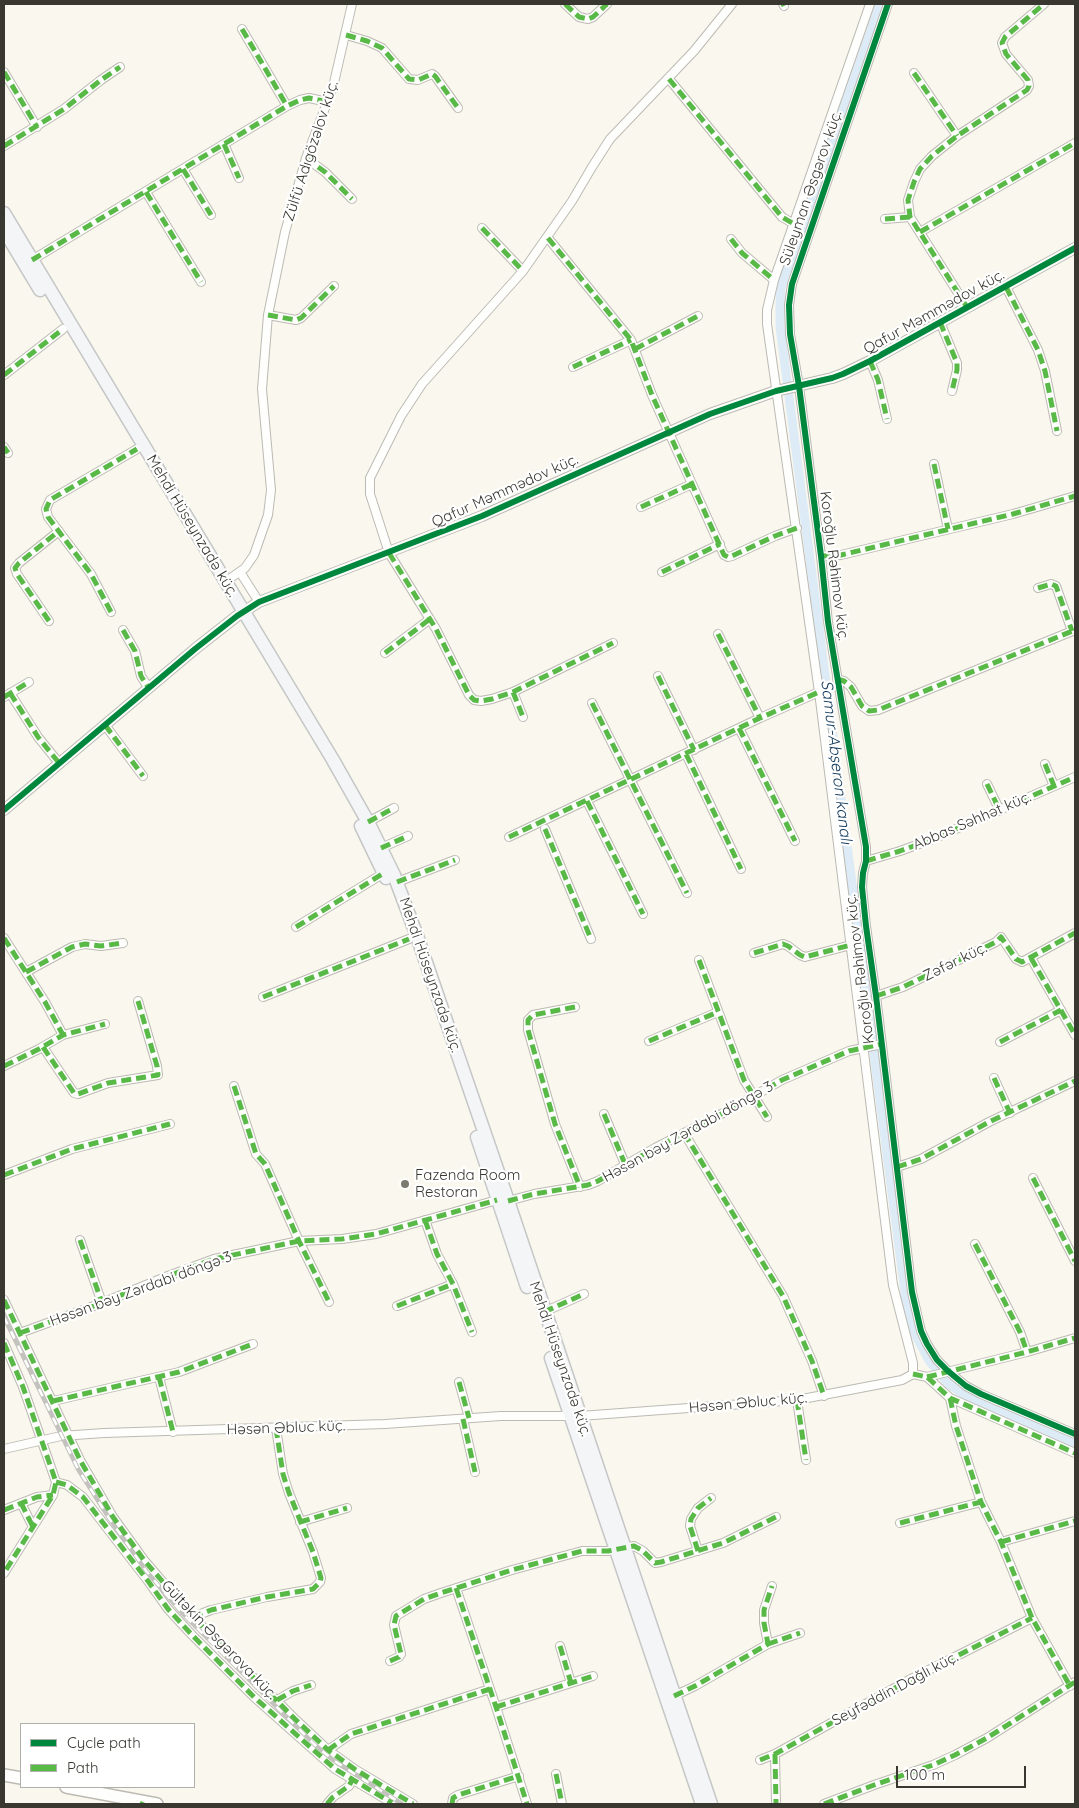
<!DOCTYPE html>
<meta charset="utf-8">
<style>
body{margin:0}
#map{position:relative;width:1079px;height:1808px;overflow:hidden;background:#faf8ee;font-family:Quicksand,sans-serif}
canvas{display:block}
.frame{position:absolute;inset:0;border:5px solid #383730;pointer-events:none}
.legend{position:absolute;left:20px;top:1723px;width:175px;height:65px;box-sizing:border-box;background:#fff;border:1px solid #afafac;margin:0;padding:6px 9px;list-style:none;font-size:15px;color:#383730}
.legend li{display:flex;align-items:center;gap:10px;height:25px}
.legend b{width:25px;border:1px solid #afafac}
.scale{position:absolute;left:896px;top:1766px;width:130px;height:22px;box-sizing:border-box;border:2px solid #383730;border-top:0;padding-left:6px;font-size:15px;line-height:18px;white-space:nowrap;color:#383730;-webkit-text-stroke:4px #fff;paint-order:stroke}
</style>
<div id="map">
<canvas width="1079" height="1808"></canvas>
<div class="frame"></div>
<ul class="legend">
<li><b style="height:6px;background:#00873e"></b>Cycle path</li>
<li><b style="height:6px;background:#58b947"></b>Path</li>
</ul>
<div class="scale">100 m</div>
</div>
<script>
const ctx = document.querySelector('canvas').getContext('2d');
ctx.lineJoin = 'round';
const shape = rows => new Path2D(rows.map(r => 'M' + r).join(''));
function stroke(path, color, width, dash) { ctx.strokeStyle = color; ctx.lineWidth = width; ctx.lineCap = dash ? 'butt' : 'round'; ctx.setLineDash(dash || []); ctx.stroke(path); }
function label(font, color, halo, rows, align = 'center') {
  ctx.font = font + ' Quicksand,sans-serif'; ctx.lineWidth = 4.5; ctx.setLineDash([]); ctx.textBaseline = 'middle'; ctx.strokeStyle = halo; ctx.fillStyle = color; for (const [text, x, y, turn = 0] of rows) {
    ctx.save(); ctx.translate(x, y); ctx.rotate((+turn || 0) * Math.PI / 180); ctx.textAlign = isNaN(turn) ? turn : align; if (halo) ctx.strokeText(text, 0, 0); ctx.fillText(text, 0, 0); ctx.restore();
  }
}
stroke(shape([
 [880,4,781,287,780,302,780,327,906,1301,911,1326,919,1342,930,1362,949,1384,965,1396,1075,1444]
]), '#ddebf6', 9);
const minor = shape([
 [565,4,579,17,588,19,593,17,607,4],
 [783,4,784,6],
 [870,4,774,280,767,310,767,324,819,692,893,1285,913,1363,913,1374],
 [888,4,792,284,789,305,790,334,799,386,821,556,828,622,866,847,866,861,863,873,862,887,866,926,876,996,912,1292,921,1331,927,1344,937,1360,948,1371,966,1386,981,1394,1075,1434],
 [242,29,287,106],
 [346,35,367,41,382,48,409,79,418,80,432,74,435,76,458,108],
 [4,72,37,127],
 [914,73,957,136],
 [669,79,782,217,794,224],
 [224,144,239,178],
 [4,146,64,109,101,80,120,67],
 [306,158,325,172,352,199],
 [183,169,211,215],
 [146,192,201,282],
 [885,219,910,217],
 [482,228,523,271],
 [920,232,1075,143],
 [548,238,631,340,652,395,724,555,728,557,732,556,775,536,797,528],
 [731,239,742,253,774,280],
 [32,260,287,106,300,100,309,98,328,102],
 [1006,287,1038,350,1045,371,1057,431],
 [967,307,910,217,908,200,914,182,920,169,932,156,957,136,1027,90,1029,86,1028,80,1006,54,1002,43,1005,37,1044,4],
 [268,315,296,320,301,318,334,286],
 [940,322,957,363,957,370,952,391],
 [635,349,698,316],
 [870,361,878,380,887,419],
 [573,367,631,340],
 [4,375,63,329],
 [4,447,8,453],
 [934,464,948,529],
 [641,507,692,484],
 [821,556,841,555,1013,514,1075,496],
 [240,572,259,602],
 [662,572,720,544],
 [225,582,245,568,254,555,268,515,271,490,262,389,268,315,285,232,306,158,333,87,352,4],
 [1038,588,1051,584,1056,586,1072,631],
 [111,612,91,574,48,517,46,509,50,500,137,449],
 [49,621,17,574,15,568,19,563,59,531],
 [123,630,135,651,141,676,148,687],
 [718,634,760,718],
 [613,643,513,692,492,699,481,701,474,700,469,695,436,629,389,553,370,494,370,478,401,416,422,384,523,271,572,201,592,167,610,139,694,51,732,4],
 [385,653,430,619],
 [658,676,694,750],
 [837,679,844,681,851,687,862,706,869,711,878,710,1075,630],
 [513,692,523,717],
 [10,693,38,737,59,763],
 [4,697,29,682],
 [592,703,687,893],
 [105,725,143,776],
 [739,728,795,841],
 [686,754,741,869],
 [1045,764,1054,786],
 [987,784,1000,811],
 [587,801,643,914],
 [368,822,394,808],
 [545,829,591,939],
 [509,837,760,718,819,692],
 [381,848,408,836],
 [866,861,900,851,933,839,1075,777],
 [397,882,455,860],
 [296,927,384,873],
 [4,938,45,1002,63,1035],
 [754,953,783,944,788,946,800,955,805,957,851,945],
 [1031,958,1075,1035],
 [699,960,744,1080,767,1117],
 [26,972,72,947,85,944,101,946,123,943],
 [876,996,903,987,996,942,1001,937,1016,959,1022,962,1075,933],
 [263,997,409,939],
 [575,1007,533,1015,528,1020,528,1030,555,1124,580,1187],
 [649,1041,718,1012],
 [1000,1042,1061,1010],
 [43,1047,74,1093,78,1094,108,1083,158,1075,157,1066,138,1001],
 [4,1066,39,1049,63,1035,105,1024],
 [994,1078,1010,1113],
 [234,1086,256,1154,265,1164,299,1241,329,1302],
 [604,1114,625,1164],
 [684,1133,783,1296,812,1361,824,1396],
 [897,1167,921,1159,989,1122,1075,1081],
 [4,1175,72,1149,170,1124],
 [1033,1178,1075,1261],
 [508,1201,534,1194,588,1185,598,1181,655,1148,729,1110,782,1080,849,1051,882,1044],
 [425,1220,437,1254,453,1284,472,1332],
 [80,1240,102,1303],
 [975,1244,1020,1332,1027,1352],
 [4,1300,80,1460,113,1517,144,1560,193,1617,296,1720,328,1750,356,1770,413,1804],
 [397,1306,453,1284],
 [544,1312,584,1294],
 [20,1333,102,1303,168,1276,214,1259,299,1241,342,1239,376,1234,497,1200],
 [4,1343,23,1387,56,1482,53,1495,4,1573],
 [913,1374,927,1377,950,1398,1075,1453],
 [159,1377,173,1432],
 [927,1377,1027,1352,1075,1338],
 [459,1382,469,1418],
 [950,1398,956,1426,981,1502,1001,1542,1032,1618,1070,1686],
 [797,1400,806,1460],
 [53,1401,179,1372,253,1344],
 [580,1416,797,1400,902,1380,913,1374],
 [463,1419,475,1472],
 [4,1449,61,1436,104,1433,385,1424,501,1416,570,1416],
 [56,1482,67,1485,83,1497,148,1581,168,1609,192,1635,254,1697,335,1769,392,1803],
 [21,1503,33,1527],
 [4,1510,37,1497,53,1495],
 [300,1522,347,1508],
 [900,1523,981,1502],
 [1001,1542,1075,1521],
 [698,1551,690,1526,691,1519,698,1508,711,1498],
 [456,1588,496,1707,527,1804],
 [193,1617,211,1610,267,1597,313,1589,320,1582,321,1578,313,1552,289,1493,283,1474,276,1428],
 [768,1644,800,1633],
 [560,1646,571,1683],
 [390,1661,399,1657,401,1654,394,1625,396,1616,424,1599,441,1593,512,1570,582,1551,608,1551,634,1546,643,1551,655,1563,661,1562,723,1543,776,1517],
 [674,1696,695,1686,768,1644,764,1623,764,1610,772,1586],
 [277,1700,293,1691,311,1685],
 [496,1707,593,1676],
 [328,1750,351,1734,490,1689],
 [775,1754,776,1804],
 [760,1760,775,1754,911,1679,1032,1618],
 [556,1774,562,1804],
 [327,1804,333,1797,349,1786,352,1780],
 [452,1804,453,1798,458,1795,519,1776],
 [824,1804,874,1785,933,1765,955,1755,987,1738,1075,1682]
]);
const tertiary = shape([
 [4,810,195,649,237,616,259,602,482,516,710,414,776,391,832,378,843,374,870,361,1075,248]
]);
const secondary = shape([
 [4,1775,21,1778],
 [66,1787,157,1804]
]);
const primary = shape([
 [4,213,333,760,368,822,394,875,417,936,508,1201,711,1804],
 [4,230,40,290],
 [361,826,386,878],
 [477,1137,527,1287],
 [551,1358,702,1804]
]);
stroke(minor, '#bcbab3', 10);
stroke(tertiary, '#bcbab3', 12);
stroke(secondary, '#bcbab3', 14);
stroke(primary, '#c5c6c6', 15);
stroke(minor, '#fefefc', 8);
stroke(tertiary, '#fefefc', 10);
stroke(secondary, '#fefefc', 11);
stroke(primary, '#f4f5f6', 12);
const rail = shape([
 [4,1317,78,1469,109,1518,147,1572,183,1614,315,1745,333,1760,402,1804]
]);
stroke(rail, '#c3c2bf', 4.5);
stroke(rail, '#fff', 2.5, [8]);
stroke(shape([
 [565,4,579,17,588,19,593,17,607,4],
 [783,4,784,6],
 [242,29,287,106],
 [346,35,367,41,382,48,409,79,418,80,432,74,435,76,458,108],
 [4,72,37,127],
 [914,73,957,136],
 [669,79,782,217,794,224],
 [224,144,239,178],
 [4,146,64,109,101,80,120,67],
 [306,158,325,172,352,199],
 [183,169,211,215],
 [146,192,201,282],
 [885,219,910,217],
 [482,228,523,271],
 [920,232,1075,143],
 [548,238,631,340,652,395,724,555,728,557,732,556,775,536,797,528],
 [731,239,742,253,774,280],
 [32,260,287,106,300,100,309,98,328,102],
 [1006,287,1038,350,1045,371,1057,431],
 [967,307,910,217,908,200,914,182,920,169,932,156,957,136,1027,90,1029,86,1028,80,1006,54,1002,43,1005,37,1044,4],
 [268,315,296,320,301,318,334,286],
 [940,322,957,363,957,370,952,391],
 [635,349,698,316],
 [870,361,878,380,887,419],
 [573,367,631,340],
 [4,375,63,329],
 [4,447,8,453],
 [934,464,948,529],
 [641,507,692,484],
 [389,553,436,629,469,695,474,700,481,701,492,699,513,692,613,643],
 [821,556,841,555,1013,514,1075,496],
 [662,572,720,544],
 [1038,588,1051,584,1056,586,1072,631],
 [111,612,91,574,48,517,46,509,50,500,137,449],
 [49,621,17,574,15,568,19,563,59,531],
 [123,630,135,651,141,676,148,687],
 [718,634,760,718],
 [385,653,430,619],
 [658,676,694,750],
 [837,679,844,681,851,687,862,706,869,711,878,710,1075,630],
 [513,692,523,717],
 [10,693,38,737,59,763],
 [4,697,29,682],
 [592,703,687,893],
 [105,725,143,776],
 [739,728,795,841],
 [686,754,741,869],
 [1045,764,1054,786],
 [987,784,1000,811],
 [587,801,643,914],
 [368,822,394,808],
 [545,829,591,939],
 [509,837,760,718,819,692],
 [381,848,408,836],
 [866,861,900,851,933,839,1075,777],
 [397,882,455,860],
 [296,927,384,873],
 [4,938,45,1002,63,1035],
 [754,953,783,944,788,946,800,955,805,957,851,945],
 [1031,958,1075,1035],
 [699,960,744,1080,767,1117],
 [26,972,72,947,85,944,101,946,123,943],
 [876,996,903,987,996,942,1001,937,1016,959,1022,962,1075,933],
 [263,997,409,939],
 [575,1007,533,1015,528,1020,528,1030,555,1124,580,1187],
 [649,1041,718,1012],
 [1000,1042,1061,1010],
 [43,1047,74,1093,78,1094,108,1083,158,1075,157,1066,138,1001],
 [4,1066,39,1049,63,1035,105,1024],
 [994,1078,1010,1113],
 [234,1086,256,1154,265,1164,299,1241,329,1302],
 [604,1114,625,1164],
 [684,1133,783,1296,812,1361,824,1396],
 [897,1167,921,1159,989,1122,1075,1081],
 [4,1175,72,1149,170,1124],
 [1033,1178,1075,1261],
 [508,1201,534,1194,588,1185,598,1181,655,1148,729,1110,782,1080,849,1051,882,1044],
 [425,1220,437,1254,453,1284,472,1332],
 [80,1240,102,1303],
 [975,1244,1020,1332,1027,1352],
 [4,1300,80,1460,113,1517,144,1560,193,1617,296,1720,328,1750,356,1770,413,1804],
 [397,1306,453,1284],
 [544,1312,584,1294],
 [20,1333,102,1303,168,1276,214,1259,299,1241,342,1239,376,1234,497,1200],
 [4,1343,23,1387,56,1482,53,1495,4,1573],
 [913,1374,927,1377,950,1398,1075,1453],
 [159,1377,173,1432],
 [927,1377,1027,1352,1075,1338],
 [459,1382,469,1418],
 [950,1398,956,1426,981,1502,1001,1542,1032,1618,1070,1686],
 [797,1400,806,1460],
 [53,1401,179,1372,253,1344],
 [463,1419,475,1472],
 [56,1482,67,1485,83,1497,148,1581,168,1609,192,1635,254,1697,335,1769,392,1803],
 [21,1503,33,1527],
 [4,1510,37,1497,53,1495],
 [300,1522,347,1508],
 [900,1523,981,1502],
 [1001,1542,1075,1521],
 [698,1551,690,1526,691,1519,698,1508,711,1498],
 [456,1588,496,1707,527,1804],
 [193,1617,211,1610,267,1597,313,1589,320,1582,321,1578,313,1552,289,1493,283,1474,276,1428],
 [768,1644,800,1633],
 [560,1646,571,1683],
 [390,1661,399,1657,401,1654,394,1625,396,1616,424,1599,441,1593,512,1570,582,1551,608,1551,634,1546,643,1551,655,1563,661,1562,723,1543,776,1517],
 [674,1696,695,1686,768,1644,764,1623,764,1610,772,1586],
 [277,1700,293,1691,311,1685],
 [496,1707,593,1676],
 [328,1750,351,1734,490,1689],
 [775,1754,776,1804],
 [760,1760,775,1754,911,1679,1032,1618],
 [556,1774,562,1804],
 [142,1804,143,1802],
 [327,1804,333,1797,349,1786,352,1780],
 [452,1804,453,1798,458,1795,519,1776],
 [824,1804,874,1785,933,1765,955,1755,987,1738,1075,1682]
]), '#58b947', 5, [10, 5]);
stroke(shape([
 [888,4,792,284,789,305,790,334,799,386,821,556,828,622,866,847,866,861,863,873,862,887,866,926,876,996,912,1292,921,1331,927,1344,937,1360,948,1371,966,1386,981,1394,1075,1434],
 [4,810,195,649,237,616,259,602,482,516,710,414,776,391,832,378,843,374,870,361,1075,248]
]), '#00873e', 6);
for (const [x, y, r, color] of [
 [405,1184,5,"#7c7b72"]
]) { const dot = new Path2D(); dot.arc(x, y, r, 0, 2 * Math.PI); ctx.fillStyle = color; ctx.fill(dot); stroke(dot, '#fff', 2); }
label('15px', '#383730', '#fff', [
 ["Zülfü Adıgözəlov küç.",311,151,-72],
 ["Süleyman Əsgərov küç.",811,188,-71],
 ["Qafur Məmmədov küç.",934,312,-29],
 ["Qafur Məmmədov küç.",505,491,-24],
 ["Mehdi Hüseynzadə küç.",192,526,59],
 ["Koroğlu Rəhimov küç.",834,566,83],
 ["Abbas Səhhət küç.",972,821,-23],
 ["Zəfər küç.",955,962,-26],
 ["Koroğlu Rəhimov küç.",860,969,-97],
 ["Mehdi Hüseynzadə küç.",430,975,71],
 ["Həsən bəy Zərdabi döngə 3",688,1132,-29],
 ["Həsən bəy Zərdabi döngə 3",141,1289,-20],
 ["Mehdi Hüseynzadə küç.",560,1359,71],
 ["Həsən Əbluc küç.",748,1403,-5],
 ["Həsən Əbluc küç.",286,1428,-2],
 ["Gültəkin Əsgərova küç.",219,1640,46],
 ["Seyfəddin Dağlı küç.",895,1689,-28]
]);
label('15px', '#383730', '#fff', [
 ["Fazenda Room",415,1175],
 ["Restoran",415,1192]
], 'left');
label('italic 16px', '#0d3556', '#fff', [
 ["Samur-Abşeron kanalı",836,762,83]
]);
</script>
